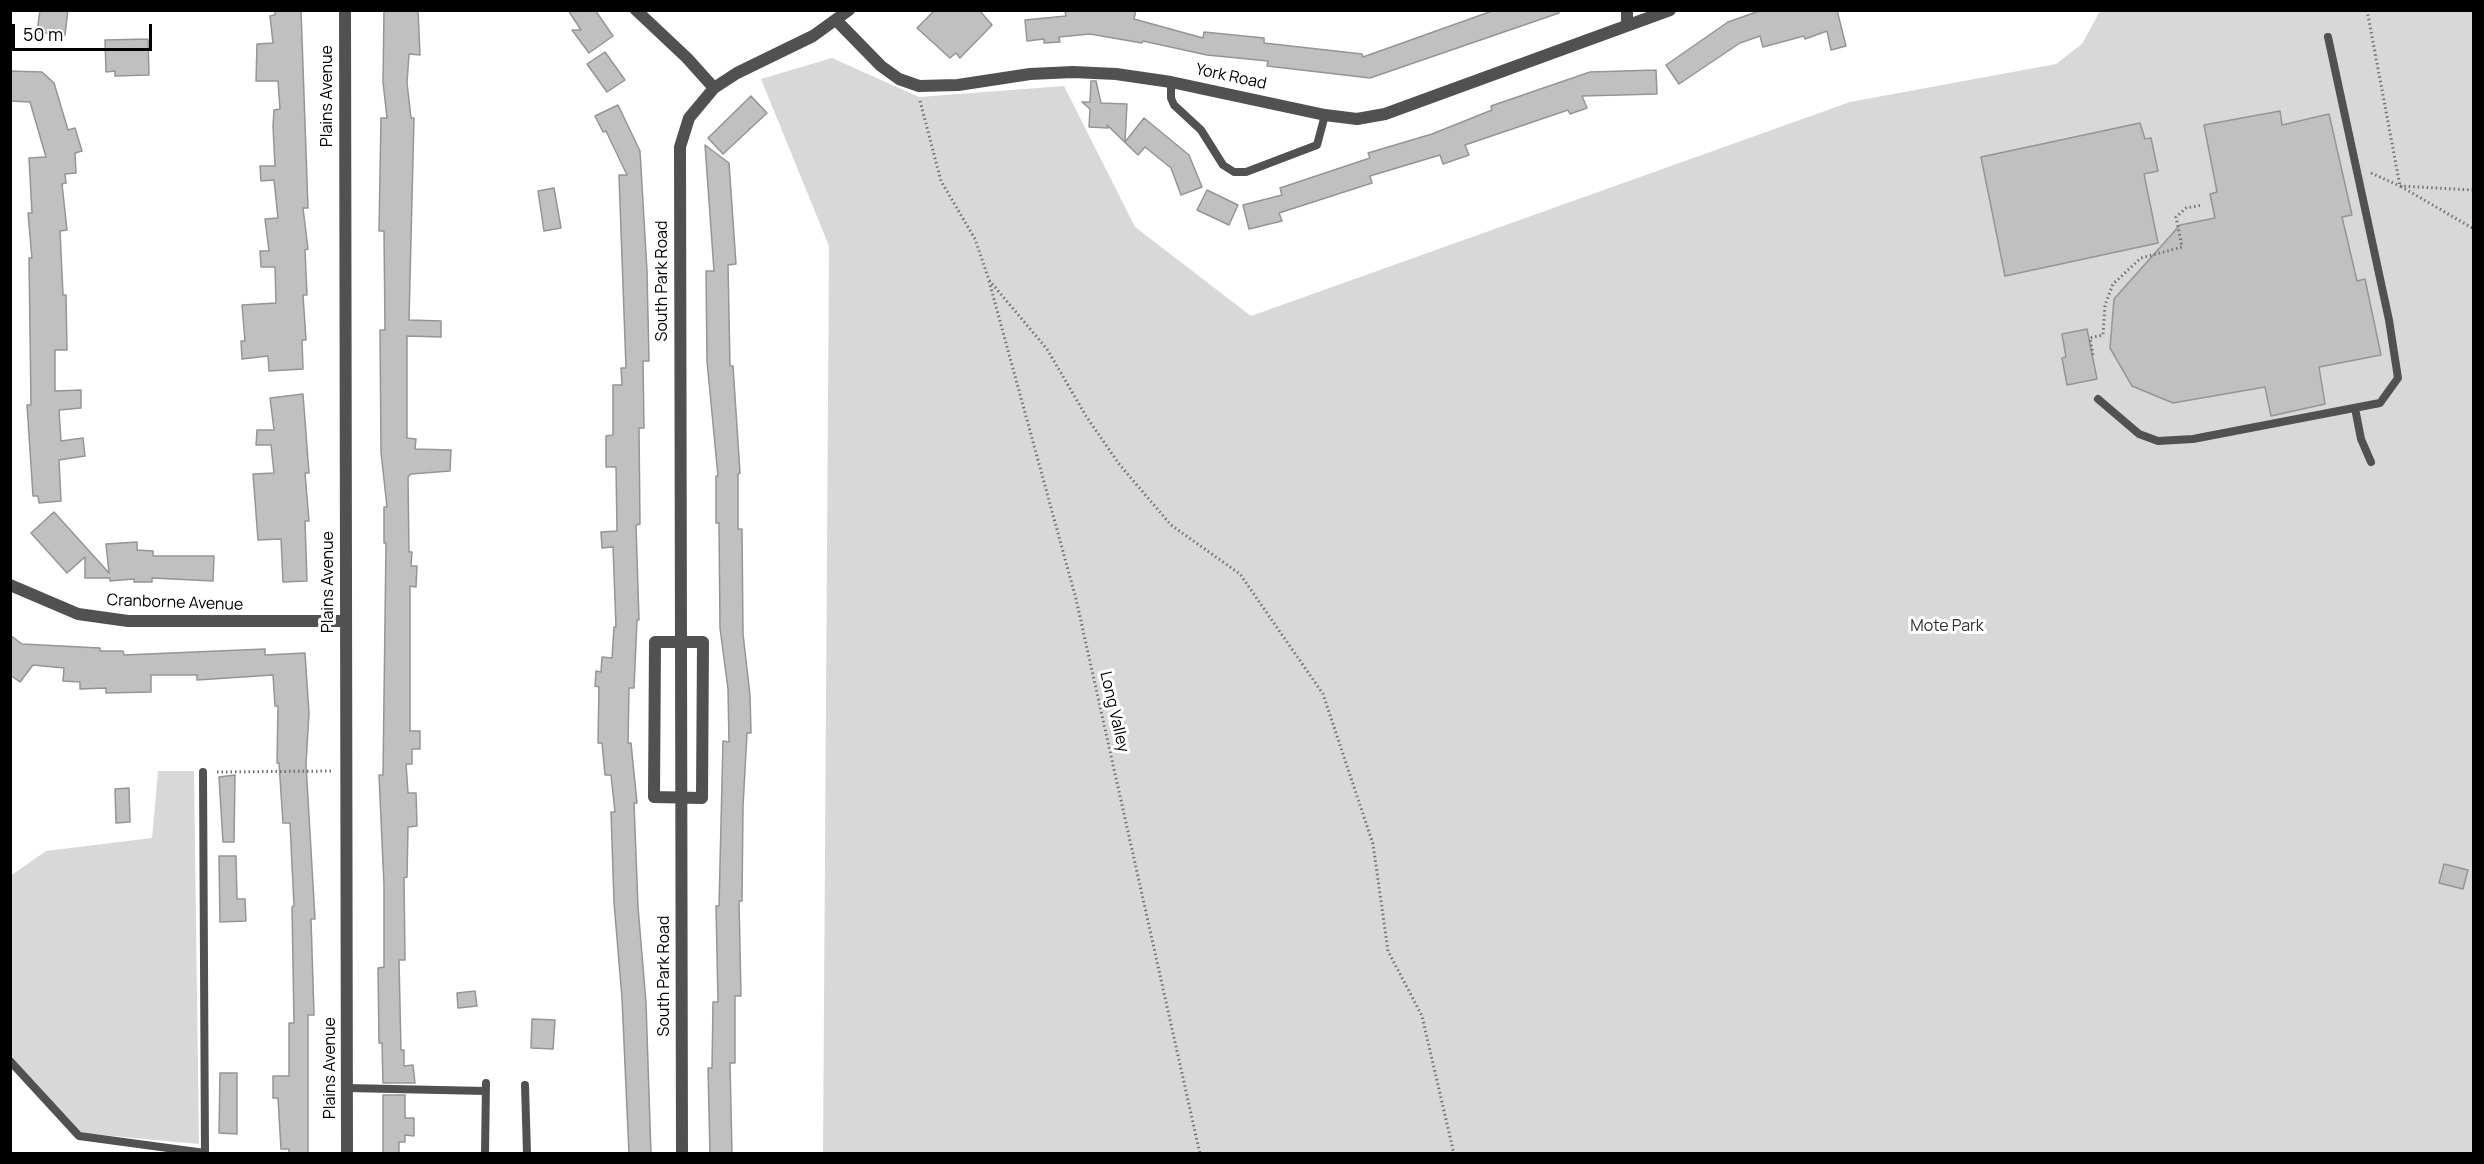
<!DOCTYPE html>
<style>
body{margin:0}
#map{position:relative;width:2484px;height:1164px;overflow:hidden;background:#fff;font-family:Manrope,sans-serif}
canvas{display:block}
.frame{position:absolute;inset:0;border:12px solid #000;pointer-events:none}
.scale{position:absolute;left:12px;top:24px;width:140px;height:27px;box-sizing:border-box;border:3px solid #000;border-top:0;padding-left:8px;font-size:18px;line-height:21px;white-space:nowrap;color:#000;-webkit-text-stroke:4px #fff;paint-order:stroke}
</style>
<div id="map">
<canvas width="2484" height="1164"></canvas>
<div class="frame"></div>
<div class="scale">50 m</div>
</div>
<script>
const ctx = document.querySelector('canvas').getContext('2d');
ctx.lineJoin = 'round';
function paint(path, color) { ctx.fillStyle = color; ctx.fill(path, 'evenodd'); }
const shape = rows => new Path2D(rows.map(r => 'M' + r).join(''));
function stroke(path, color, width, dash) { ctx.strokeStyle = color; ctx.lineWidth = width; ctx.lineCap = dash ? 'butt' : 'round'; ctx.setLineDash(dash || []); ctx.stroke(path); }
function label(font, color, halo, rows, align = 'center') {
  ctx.font = font + ' Manrope,sans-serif'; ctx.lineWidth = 6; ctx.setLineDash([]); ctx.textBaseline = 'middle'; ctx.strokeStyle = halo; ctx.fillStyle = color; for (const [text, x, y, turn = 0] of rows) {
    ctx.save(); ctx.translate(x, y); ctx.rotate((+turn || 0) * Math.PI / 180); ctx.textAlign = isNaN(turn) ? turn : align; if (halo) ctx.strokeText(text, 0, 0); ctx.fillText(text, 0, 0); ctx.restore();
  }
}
paint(shape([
 [2100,11,2473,11,2473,1153,823,1153,829,246,761,79,832,58,919,97,1064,86,1135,227,1251,316,1850,102,2056,64,2082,44],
 [158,771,194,771,199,1144,80,1133,11,1064,10,876,46,851,152,838]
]), '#d8d8d8');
const building = shape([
 [40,10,68,10,65,35,37,32,40,10],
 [275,10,301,10,308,208,303,208,308,249,305,250,307,295,303,295,306,340,302,340,303,369,269,371,268,356,242,359,241,341,245,341,242,305,276,303,275,267,261,267,260,251,269,251,265,219,278,218,274,180,261,181,260,166,275,166,273,126,274,110,280,109,278,81,256,81,257,44,273,43,270,16,275,15,275,10],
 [384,10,418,10,420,55,409,54,407,83,411,118,414,118,409,320,441,321,441,337,407,336,407,438,416,439,415,449,451,450,450,471,411,474,408,477,409,552,412,552,411,566,417,566,416,587,410,586,410,731,420,731,420,749,412,749,412,764,406,764,408,793,416,793,417,826,408,827,407,877,404,878,405,960,399,960,401,1050,404,1050,404,1066,413,1065,415,1083,383,1083,382,1043,379,1043,378,968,384,967,384,885,379,775,383,775,386,543,384,543,384,507,387,507,381,452,380,330,385,330,384,231,379,231,381,118,387,118,383,82,384,10],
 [568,10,595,10,613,36,589,53,572,30,581,30,568,10],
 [935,10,979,10,992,25,960,58,956,53,950,58,917,28,935,10],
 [1071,10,1136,10,1134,19,1203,38,1204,32,1264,38,1264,43,1362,54,1363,57,1495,10,1558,10,1559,13,1370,78,1267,66,1268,61,1207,55,1143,41,1142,43,1090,34,1059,37,1060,42,1044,43,1044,39,1027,41,1025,20,1066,16,1065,12,1071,10],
 [1762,10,1837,10,1846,46,1831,50,1827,31,1805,39,1804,36,1763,47,1760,36,1740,43,1679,84,1666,65,1728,22,1762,10],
 [148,39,149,75,115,76,115,71,106,72,105,40,148,39],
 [605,52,625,80,607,92,587,64,605,52],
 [1656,70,1657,94,1582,96,1587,108,1570,114,1568,110,1465,145,1469,155,1443,164,1440,155,1370,176,1372,183,1279,213,1282,221,1249,229,1243,205,1282,195,1280,188,1370,158,1368,153,1432,134,1492,110,1491,106,1590,72,1656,70],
 [10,71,42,72,54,83,68,130,75,128,82,151,75,153,76,173,65,174,66,183,62,184,67,230,60,231,63,295,66,295,67,350,55,350,55,391,81,390,81,408,59,410,61,441,83,438,85,456,59,460,61,501,39,503,38,496,33,496,27,405,31,405,29,258,32,258,28,213,32,213,29,158,46,157,30,102,10,101,10,71],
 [1091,81,1096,81,1101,103,1127,104,1125,142,1144,118,1189,155,1202,187,1181,195,1171,168,1145,147,1138,155,1107,125,1108,128,1089,127,1090,109,1082,102,1090,102,1091,81],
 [751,96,767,113,723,154,708,138,751,96],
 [618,105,640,151,647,271,649,361,643,361,644,428,639,428,640,524,636,525,639,620,637,620,634,688,629,688,628,743,631,743,637,803,634,803,638,907,646,1003,651,1154,629,1154,622,998,614,902,611,812,615,812,611,775,605,775,602,743,598,743,599,687,595,686,596,671,601,672,602,657,612,658,614,627,616,627,613,547,602,548,601,532,617,531,616,467,606,467,606,436,613,435,613,385,622,385,621,368,626,368,619,175,627,175,606,131,603,132,595,116,618,105],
 [2280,111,2282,125,2329,114,2352,215,2342,217,2357,281,2365,279,2381,355,2319,367,2325,404,2271,416,2265,387,2173,403,2132,386,2110,348,2114,299,2180,225,2215,218,2210,194,2217,192,2204,125,2280,111],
 [2140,123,2145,139,2151,138,2158,171,2144,174,2158,243,2005,276,1981,157,2140,123],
 [705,145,729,163,736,264,728,265,730,366,733,366,740,473,738,474,738,529,742,529,743,634,750,695,751,733,747,733,743,807,742,901,739,901,741,996,735,996,735,1063,730,1063,732,1154,710,1154,708,1068,712,1068,713,1002,718,1002,716,906,719,906,723,741,729,742,728,689,720,628,719,523,716,523,716,476,718,476,707,361,706,271,714,271,705,145],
 [554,188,561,228,544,231,538,191,554,188],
 [1207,190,1238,205,1229,225,1197,210,1207,190],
 [2087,329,2097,379,2067,385,2062,358,2066,357,2062,334,2087,329],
 [303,394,309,473,305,473,309,521,305,521,307,581,283,582,281,539,258,540,253,474,274,473,271,445,256,445,257,430,274,430,270,398,303,394],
 [54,512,109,573,106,544,137,542,137,550,153,551,153,556,214,556,213,581,152,578,152,582,134,582,134,579,110,581,110,578,85,578,85,557,67,573,31,533,54,512],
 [10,635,22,644,100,648,100,651,123,651,124,655,265,649,265,655,305,653,309,713,306,764,315,919,311,919,314,1015,308,1015,308,1154,289,1154,289,1149,281,1149,278,1098,273,1098,273,1076,289,1076,289,1023,294,1023,292,907,294,906,290,823,283,823,279,763,277,763,278,706,275,706,273,675,197,680,197,675,151,675,151,692,106,693,106,688,80,689,80,682,63,681,64,668,33,665,20,682,10,675,10,635],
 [235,775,234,842,223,842,219,777,235,775],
 [129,788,130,822,116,823,115,789,129,788],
 [219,856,236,856,237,899,245,899,246,921,220,922,219,856],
 [2444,864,2468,870,2463,889,2439,883,2444,864],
 [475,991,477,1006,458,1008,457,993,475,991],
 [532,1019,555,1020,553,1049,531,1048,532,1019],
 [220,1073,237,1073,237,1134,219,1133,220,1073],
 [383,1095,405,1095,405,1118,414,1118,414,1136,405,1135,405,1142,399,1142,399,1154,383,1154,383,1095]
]);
paint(building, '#c0c0c0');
stroke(building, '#959595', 1.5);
stroke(shape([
 [2367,10,2400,186,2474,229],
 [920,101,941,181,975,239,989,280,1047,349,1086,416,1119,464,1171,525,1240,574,1323,694,1373,844,1388,951,1422,1016,1454,1154],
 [2371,173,2400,186,2474,190],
 [989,281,1076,599,1200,1154],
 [2093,355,2090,338,2103,335,2105,305,2113,284,2141,258,2182,247,2176,217,2186,208,2202,205],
 [217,772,333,771]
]), '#737373', 3, [1.5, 3]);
stroke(shape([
 [1171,82,1171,98,1174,105,1201,130,1223,165,1234,172,1246,172,1317,145,1325,115],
 [2098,399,2139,434,2158,441,2193,439,2380,403,2398,378,2389,320,2328,37],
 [2355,408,2361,439,2371,462],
 [203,772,205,1154],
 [10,1061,79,1136,205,1153],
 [525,1085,527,1154],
 [347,1088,486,1091],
 [485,1154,486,1083]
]), '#515151', 8);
stroke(shape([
 [345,10,347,1154],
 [636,10,687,58,714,88],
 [1627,10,1627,25],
 [836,20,881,66,899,79,919,86,958,85,1030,74,1073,72,1116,74,1171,82,1325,115,1357,119,1385,114,1670,10],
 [10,585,78,614,128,621,345,621],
 [655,642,703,642,702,798,654,797,655,642],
 [682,1154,680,147,689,118,714,88,737,73,813,36,849,10]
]), '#515151', 12);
label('16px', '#000', '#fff', [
 ["York Road",1231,77,12],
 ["Plains Avenue",328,96,-90],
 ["South Park Road",663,281,-90],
 ["Plains Avenue",329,582,-90],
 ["Cranborne Avenue",175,603,2],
 ["Long Valley",1114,712,77],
 ["South Park Road",665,976,-90],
 ["Plains Avenue",331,1068,-90]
]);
label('16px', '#2f2f2f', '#fff', [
 ["Mote Park",1947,627]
]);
</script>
